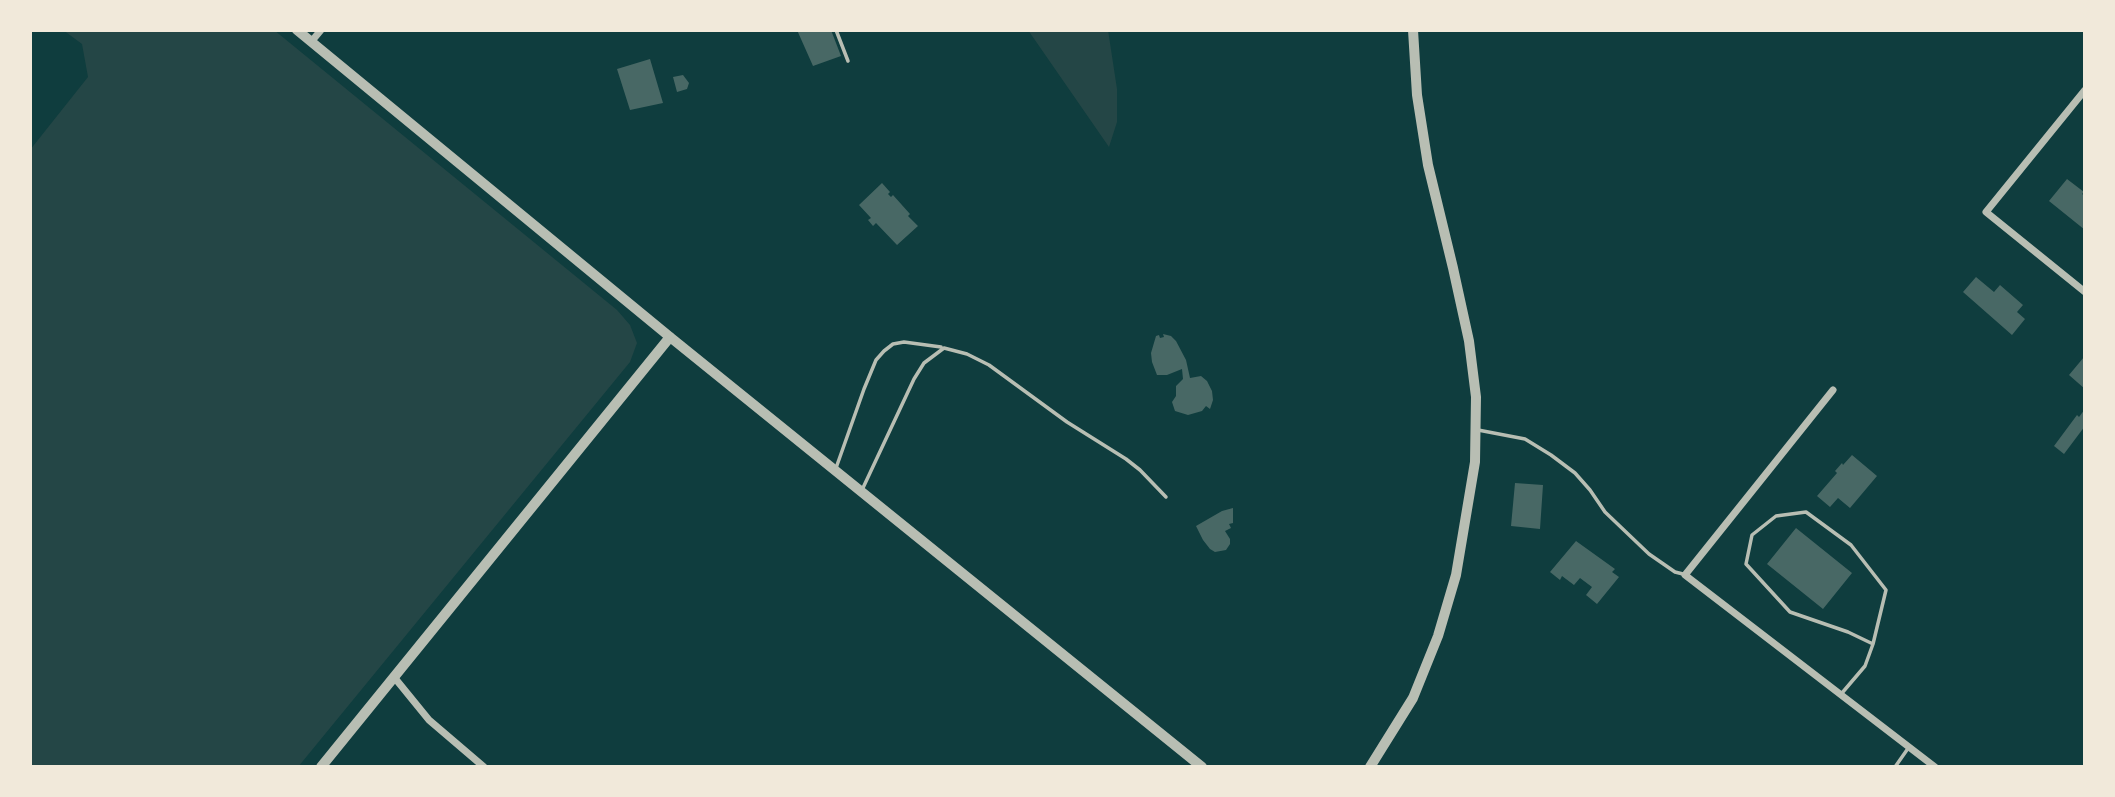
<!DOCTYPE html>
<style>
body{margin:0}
#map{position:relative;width:2115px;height:797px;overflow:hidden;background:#0f3d3e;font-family:Poppins,sans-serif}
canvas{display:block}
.frame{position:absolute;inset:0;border:32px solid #f1e9da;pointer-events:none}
</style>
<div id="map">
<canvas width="2115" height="797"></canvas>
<div class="frame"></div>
</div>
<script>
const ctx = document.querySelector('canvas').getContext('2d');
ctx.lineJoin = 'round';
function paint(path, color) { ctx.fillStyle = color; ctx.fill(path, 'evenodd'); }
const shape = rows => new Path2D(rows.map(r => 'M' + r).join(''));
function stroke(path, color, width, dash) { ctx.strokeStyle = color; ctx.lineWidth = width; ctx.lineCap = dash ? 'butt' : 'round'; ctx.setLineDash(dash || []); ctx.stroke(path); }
paint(shape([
 [63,30,274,30,617,310,630,325,637,343,630,362,298,767,30,767,30,150,88,77,82,44],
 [1028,30,1108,30,1117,89,1117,122,1109,147]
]), '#244646');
paint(shape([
 [797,30,831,30,841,56,813,66],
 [650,59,663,103,630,110,617,69],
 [683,75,689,83,687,89,677,92,673,77],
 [2067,179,2084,192,2082,194,2085,196,2085,230,2049,201],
 [882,183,890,192,888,194,891,197,893,195,910,214,908,216,918,226,897,245,876,223,873,226,868,220,871,218,859,205],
 [1976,277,1994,292,2000,285,2023,305,2017,312,2025,319,2012,335,1963,292],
 [1163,334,1171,336,1176,341,1186,360,1190,378,1201,376,1207,381,1212,391,1213,400,1210,409,1206,406,1202,411,1188,415,1175,411,1172,402,1176,396,1176,386,1183,379,1182,369,1167,375,1157,375,1152,362,1151,353,1156,336,1159,335,1160,338,1164,337],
 [2084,357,2085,358,2085,389,2069,375],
 [2085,409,2085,426,2064,454,2054,446,2077,415,2079,417],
 [1852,455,1877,476,1850,508,1838,498,1830,507,1817,496,1837,473,1835,471,1842,463,1843,465],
 [1515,483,1543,485,1540,529,1511,526],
 [1233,508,1233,523,1229,524,1231,528,1225,531,1230,539,1230,544,1226,550,1215,552,1210,549,1203,540,1196,526,1222,511],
 [1796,528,1852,573,1823,609,1767,564],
 [1576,541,1615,569,1612,572,1619,577,1597,604,1586,595,1592,587,1580,578,1574,585,1562,576,1560,580,1550,572]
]), '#486865');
stroke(shape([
 [836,30,848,61],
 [1478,430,1525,439,1551,455,1575,473,1590,490,1605,512,1649,554,1675,572,1683,574],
 [836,468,864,389,876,360,884,351,893,344,904,342,941,347],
 [862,490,914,379,924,363,944,348,967,354,989,365,1067,422,1126,459,1140,470,1166,497],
 [1842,693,1865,666,1873,644,1848,632,1790,612,1746,564,1752,535,1776,516,1806,512,1851,545,1886,590,1873,644],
 [1895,767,1909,747]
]), '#b8beb3', 3.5);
stroke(shape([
 [311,42,321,30],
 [2085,90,1986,212,2085,292],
 [1833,390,1685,575,1935,767],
 [394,677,429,720,484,767]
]), '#b8beb3', 7);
stroke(shape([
 [297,30,670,337,1202,767],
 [321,767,670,337],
 [1370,767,1413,698,1438,636,1456,575,1475,462,1476,397,1469,341,1453,268,1428,165,1417,95,1413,30]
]), '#b8beb3', 10);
</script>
